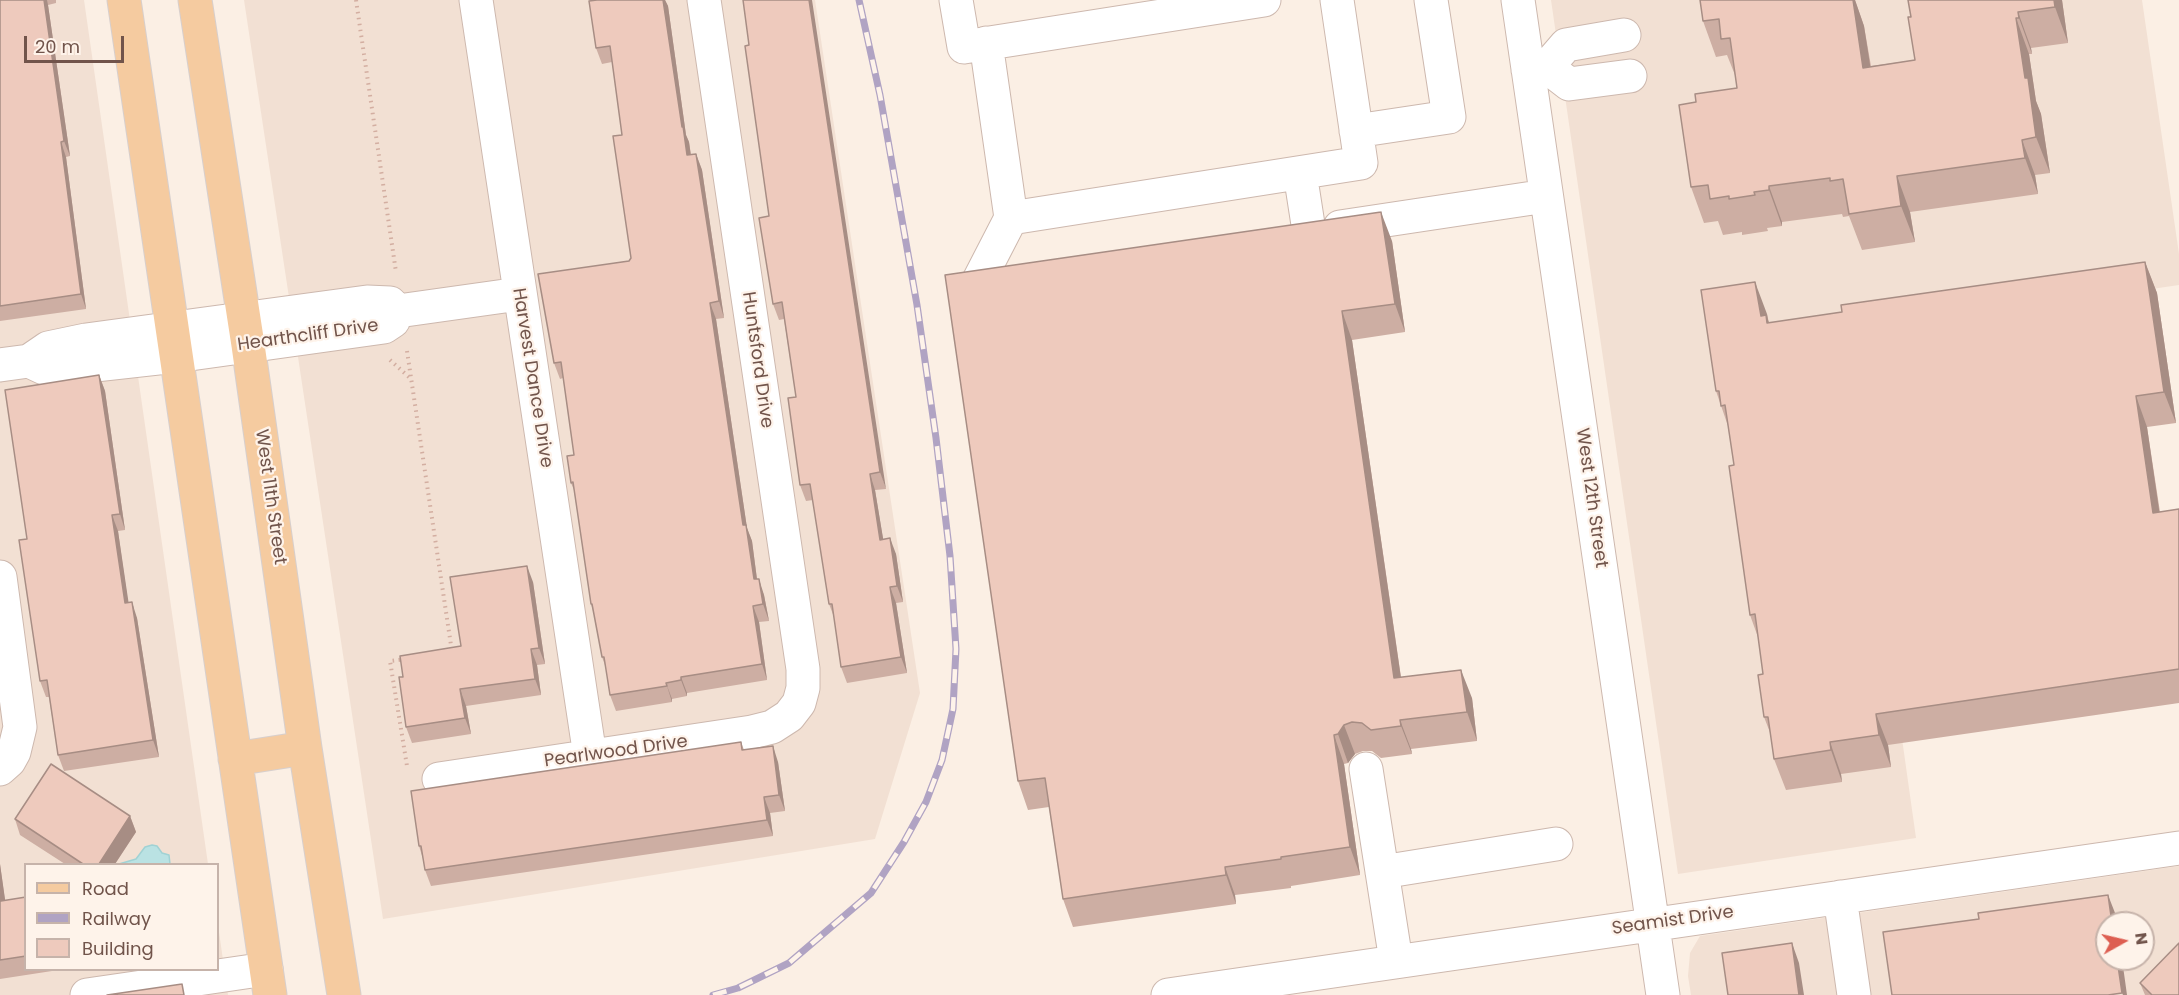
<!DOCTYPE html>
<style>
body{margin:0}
#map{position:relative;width:2179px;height:995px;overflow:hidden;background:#fbefe4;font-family:Poppins,sans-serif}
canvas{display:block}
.legend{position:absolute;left:24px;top:863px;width:195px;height:108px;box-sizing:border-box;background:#fef3ea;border:2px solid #c6b3aa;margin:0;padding:8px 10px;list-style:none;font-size:18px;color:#71544b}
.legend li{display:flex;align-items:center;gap:12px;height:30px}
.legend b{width:30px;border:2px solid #c6b3aa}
.north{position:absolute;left:2095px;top:911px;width:60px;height:60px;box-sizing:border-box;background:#fef3ea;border:2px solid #c6b3aa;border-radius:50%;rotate:82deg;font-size:16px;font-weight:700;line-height:24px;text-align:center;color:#71544b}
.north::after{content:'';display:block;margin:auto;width:21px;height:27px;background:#dd5e51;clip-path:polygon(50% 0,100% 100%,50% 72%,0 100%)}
.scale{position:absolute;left:24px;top:36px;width:100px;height:27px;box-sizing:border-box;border:3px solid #71544b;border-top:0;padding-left:8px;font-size:18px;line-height:21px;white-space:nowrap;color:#71544b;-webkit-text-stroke:4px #fef3ea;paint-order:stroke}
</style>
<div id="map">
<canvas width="2179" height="995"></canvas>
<ul class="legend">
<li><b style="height:8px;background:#f5cba0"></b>Road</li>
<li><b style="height:8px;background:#b0a3c3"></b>Railway</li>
<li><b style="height:16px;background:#eecabd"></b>Building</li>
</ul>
<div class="north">N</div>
<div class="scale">20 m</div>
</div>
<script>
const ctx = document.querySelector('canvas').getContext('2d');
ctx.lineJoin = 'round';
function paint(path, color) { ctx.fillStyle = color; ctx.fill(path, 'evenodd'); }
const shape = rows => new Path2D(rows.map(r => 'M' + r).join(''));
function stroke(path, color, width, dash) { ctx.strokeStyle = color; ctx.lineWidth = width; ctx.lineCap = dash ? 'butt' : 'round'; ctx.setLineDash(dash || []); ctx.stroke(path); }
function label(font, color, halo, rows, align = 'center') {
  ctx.font = font + ' Poppins,sans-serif'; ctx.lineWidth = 4.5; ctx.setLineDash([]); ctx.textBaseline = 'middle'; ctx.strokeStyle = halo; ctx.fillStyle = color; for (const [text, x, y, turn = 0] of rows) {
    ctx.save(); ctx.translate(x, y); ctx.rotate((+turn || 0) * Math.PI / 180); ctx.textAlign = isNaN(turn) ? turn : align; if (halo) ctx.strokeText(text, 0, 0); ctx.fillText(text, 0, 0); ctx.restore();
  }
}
paint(shape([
 [0,0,84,0,208,864,26,864,26,970,218,970,218,925,228,995,0,995],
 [244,0,815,0,920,693,875,839,383,919],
 [1551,0,2142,0,2179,254,2179,285,1845,334,1916,838,1678,874],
 [2179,866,2179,995,1691,995,1688,976,1690,953,1700,936],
 [2107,923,2143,923,2143,959,2107,959]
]), '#f2e0d3');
const water = shape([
 [152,845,157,846,162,853,169,855,170,864,119,864,136,859,145,847,152,845]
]);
paint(water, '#bae2e3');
stroke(water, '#a1d2d4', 1.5);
const minor = shape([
 [476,0,590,756],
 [956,0,964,47,1264,0],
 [1518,0,1663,995],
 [1547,67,1569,84,1630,76],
 [1528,70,1547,67,1566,45,1624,35],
 [1356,131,1449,117,1431,0],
 [1300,173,1309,231],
 [1011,218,1361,163,1337,0],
 [1340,227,1546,196],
 [978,282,1011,218,986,43],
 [398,311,519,294],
 [0,365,29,361,44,368,59,369,176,356,384,327,393,321,398,311,390,303,367,302,86,340,48,348,29,361],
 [0,577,20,727,14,752,9,761,0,769],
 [1366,769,1396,961],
 [439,779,752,732,772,727,789,716,799,703,803,688,803,669,704,0],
 [1382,872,1556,844],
 [1840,897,1854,995],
 [87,995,266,969],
 [1168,995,2179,848]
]);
const major = shape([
 [124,0,270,995],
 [195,0,248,345,305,748,344,995],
 [235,759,305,748]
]);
stroke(minor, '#cdb8ae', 35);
stroke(major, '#d7cfcd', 35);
stroke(shape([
 [356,0,396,272],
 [407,351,452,652],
 [390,360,411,379],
 [406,659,390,661,407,766,410,765]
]), '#d3aea1', 4, [1.5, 4.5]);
stroke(minor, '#fff', 33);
stroke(major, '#f5cba0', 33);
const rail = shape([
 [713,995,738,988,789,963,871,893,904,842,926,802,942,760,953,709,956,649,950,556,936,438,917,305,880,95,859,0]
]);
stroke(rail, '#b0a3c3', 7);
stroke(rail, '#fef3ea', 4.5, [14]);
paint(shape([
 [0,0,56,0,56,3,48,5,70,156,66,157,86,309,0,321],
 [597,0,665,0,668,6,686,135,689,142,691,155,696,154,702,170,724,318,716,319,747,528,752,541,757,579,764,595,769,621,759,622,767,680,687,693,687,696,672,699,672,702,616,711,610,695,606,668,602,657,594,614,591,604,574,490,571,483,574,455,563,378,560,379,554,363,631,258,622,135,612,62,602,64,596,48],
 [1700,0,1855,0,1864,26,1871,66,1915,60,1908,17,2062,0,2068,43,2031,48,2032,54,2029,54,2036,101,2041,114,2050,173,2035,175,2038,194,1910,212,1915,242,1862,250,1849,216,1843,217,1842,214,1782,222,1782,226,1767,228,1768,231,1742,235,1742,232,1723,235,1718,221,1704,223,1691,187,1696,102,1737,88,1735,75,1727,55,1716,57,1703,21],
 [749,45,886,489,875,490,883,539,896,554,903,602,896,603,907,673,847,683,841,667,834,617,829,604,813,500,806,501,800,485,796,397,784,319,779,320,773,304,769,216],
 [1392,241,1405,332,1352,340,1401,677,1472,698,1477,741,1411,749,1412,754,1381,758,1372,751,1363,751,1355,754,1348,763,1344,764,1360,875,1291,886,1291,888,1235,895,1236,904,1073,927,1063,899,1049,807,1028,810,1018,781,945,275],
 [2145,262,2157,293,2176,423,2147,427,2160,512,2179,509,2179,703,1888,745,1891,767,1841,774,1842,782,1786,790,1774,759,1771,735,1764,717,1763,674,1759,640,1750,615,1734,465,1728,426,1716,391,1767,314,1769,323,1842,312],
 [99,375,105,391,125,530,118,531,128,603,137,618,159,757,64,771,58,755,49,697,46,697,40,681,27,539],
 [533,582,545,664,537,665,541,695,466,706,471,734,412,743,406,727,403,677,461,646],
 [741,742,744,750,778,762,785,811,770,813,773,836,431,886,425,870,423,859,419,846],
 [130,816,136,832,115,864,65,864,20,835,15,819],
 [0,864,5,901,26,897,26,969,65,969,0,979],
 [2140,983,2179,995,2145,995]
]), '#cdaea3');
paint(shape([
 [44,0,47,0,48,5,70,156,64,141],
 [663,0,665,0,668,6,686,135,689,142,693,171,687,155,682,127],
 [809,0,812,0,886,489,880,472],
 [1853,0,1855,0,1864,26,1876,103,1863,68],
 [2054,0,2062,0,2068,43,2055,7],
 [2018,12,2031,48,2032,54,2019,18],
 [2016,18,2029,54,2036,101,2041,114,2050,173,2036,137,2025,78],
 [2022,140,2035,175,2038,194,2025,158],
 [61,142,66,157,86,309,81,294],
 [696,154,702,170,724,318,719,301],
 [1897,176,1910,212,1915,242,1901,206],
 [1769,186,1782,222,1782,226,1769,190],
 [1381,212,1392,241,1405,332,1395,304],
 [2145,262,2157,293,2176,423,2164,392],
 [1755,282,1767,314,1768,320,1778,347,1761,316],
 [710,303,716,319,747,528,752,541,759,595,754,579,743,525],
 [1342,311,1352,340,1405,706,1394,678],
 [99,375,105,391,125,530,120,514],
 [2136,396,2147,427,2164,544,2153,513],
 [870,474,875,490,886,556,880,540],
 [112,515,118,531,131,619,125,603],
 [890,538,896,554,903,602,897,586],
 [527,566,533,582,545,664,539,648],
 [759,579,764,595,769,621,763,604],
 [890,587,896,603,907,673,901,657],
 [132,602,137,618,159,757,153,740],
 [753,606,759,622,767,680,762,664],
 [531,649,537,665,541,695,535,679],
 [1461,670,1472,698,1477,741,1467,712],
 [681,677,687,693,687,696,681,680],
 [666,683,672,699,672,702,667,686],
 [460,689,466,706,471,734,465,718],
 [1876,714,1888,745,1891,767,1879,735],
 [1400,720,1411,749,1412,754,1401,726],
 [1344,725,1355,754,1348,763,1338,734],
 [1334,735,1344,764,1360,875,1350,847],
 [1830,742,1841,774,1842,782,1831,750],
 [773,746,778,762,785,811,779,795],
 [764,797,770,813,773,836,767,820],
 [130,816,136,832,115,864,99,864],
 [0,864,8,920,1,901,0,891],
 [1225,867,1235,895,1236,904,1226,875],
 [2108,895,2117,918,2117,923,2112,923],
 [1792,943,1799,963,1804,995,1799,995],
 [2117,959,2122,959,2127,995,2123,995,2122,993]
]), '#a78d84');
const building = shape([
 [0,0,44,0,64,141,61,142,81,294,0,306,0,0],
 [597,0,663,0,682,127,683,126,687,155,696,154,719,301,710,303,743,525,746,525,754,579,759,579,763,604,753,606,762,664,681,677,681,680,666,683,667,686,610,695,604,657,602,657,592,604,591,604,573,482,571,483,567,456,574,455,561,362,554,363,538,274,629,261,631,258,613,136,622,135,610,46,596,48,589,1,597,0],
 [743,0,809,0,880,472,870,474,880,540,890,538,897,586,890,587,901,657,841,667,832,604,829,604,810,484,800,485,788,398,796,397,782,302,773,304,759,218,769,216,745,46,749,45,743,0],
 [1700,0,1853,0,1863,68,1915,60,1908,17,1911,17,1908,0,2054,0,2055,7,2018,12,2019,18,2016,18,2025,78,2028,78,2036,137,2022,140,2025,158,1897,176,1901,206,1849,214,1843,179,1830,181,1830,178,1769,186,1769,190,1754,192,1755,195,1729,199,1729,196,1710,199,1708,185,1691,187,1679,105,1696,102,1695,94,1737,88,1730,38,1721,39,1719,19,1703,21,1700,0],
 [1381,212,1395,304,1342,311,1394,678,1461,670,1467,712,1400,720,1401,726,1371,730,1362,723,1352,722,1344,725,1338,734,1334,735,1350,847,1281,857,1281,859,1225,867,1226,875,1063,899,1045,778,1018,781,945,275,1381,212],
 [2145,262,2164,392,2136,396,2153,513,2179,509,2179,669,1876,714,1879,735,1830,742,1831,750,1774,759,1768,717,1764,717,1758,675,1763,674,1755,614,1750,615,1729,466,1734,465,1725,405,1721,406,1719,391,1716,391,1701,290,1755,282,1761,316,1766,315,1767,323,1842,312,1841,305,2145,262],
 [99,375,120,514,112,515,125,603,132,602,153,740,58,755,47,680,40,681,19,540,27,539,5,390,99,375],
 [527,566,539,648,531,649,535,679,460,689,465,718,406,727,399,677,403,677,400,656,461,646,450,577,527,566],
 [741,742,742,750,773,746,779,795,764,797,767,820,425,870,421,846,419,846,411,791,741,742],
 [51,764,130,816,99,864,83,864,15,819,51,764],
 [0,891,1,901,26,897,26,956,0,960,0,891],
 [2108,895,2112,923,2107,923,2107,959,2117,959,2122,993,2108,995,1892,995,1883,932,1979,919,1978,913,2108,895],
 [1792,943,1799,995,1728,995,1722,953,1792,943],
 [2179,943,2179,995,2152,995,2140,983,2179,943],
 [182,984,184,995,107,995,182,984]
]);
paint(building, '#eecabd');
stroke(building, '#a78d84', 1.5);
label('18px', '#71544b', '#fef3ea', [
 ["Hearthcliff Drive",308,336,-8],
 ["Huntsford Drive",757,360,82],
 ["Harvest Dance Drive",532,378,81],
 ["West 11th Street",270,497,82],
 ["West 12th Street",1591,498,82],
 ["Pearlwood Drive",616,752,-8],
 ["Seamist Drive",1673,921,-8]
]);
</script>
